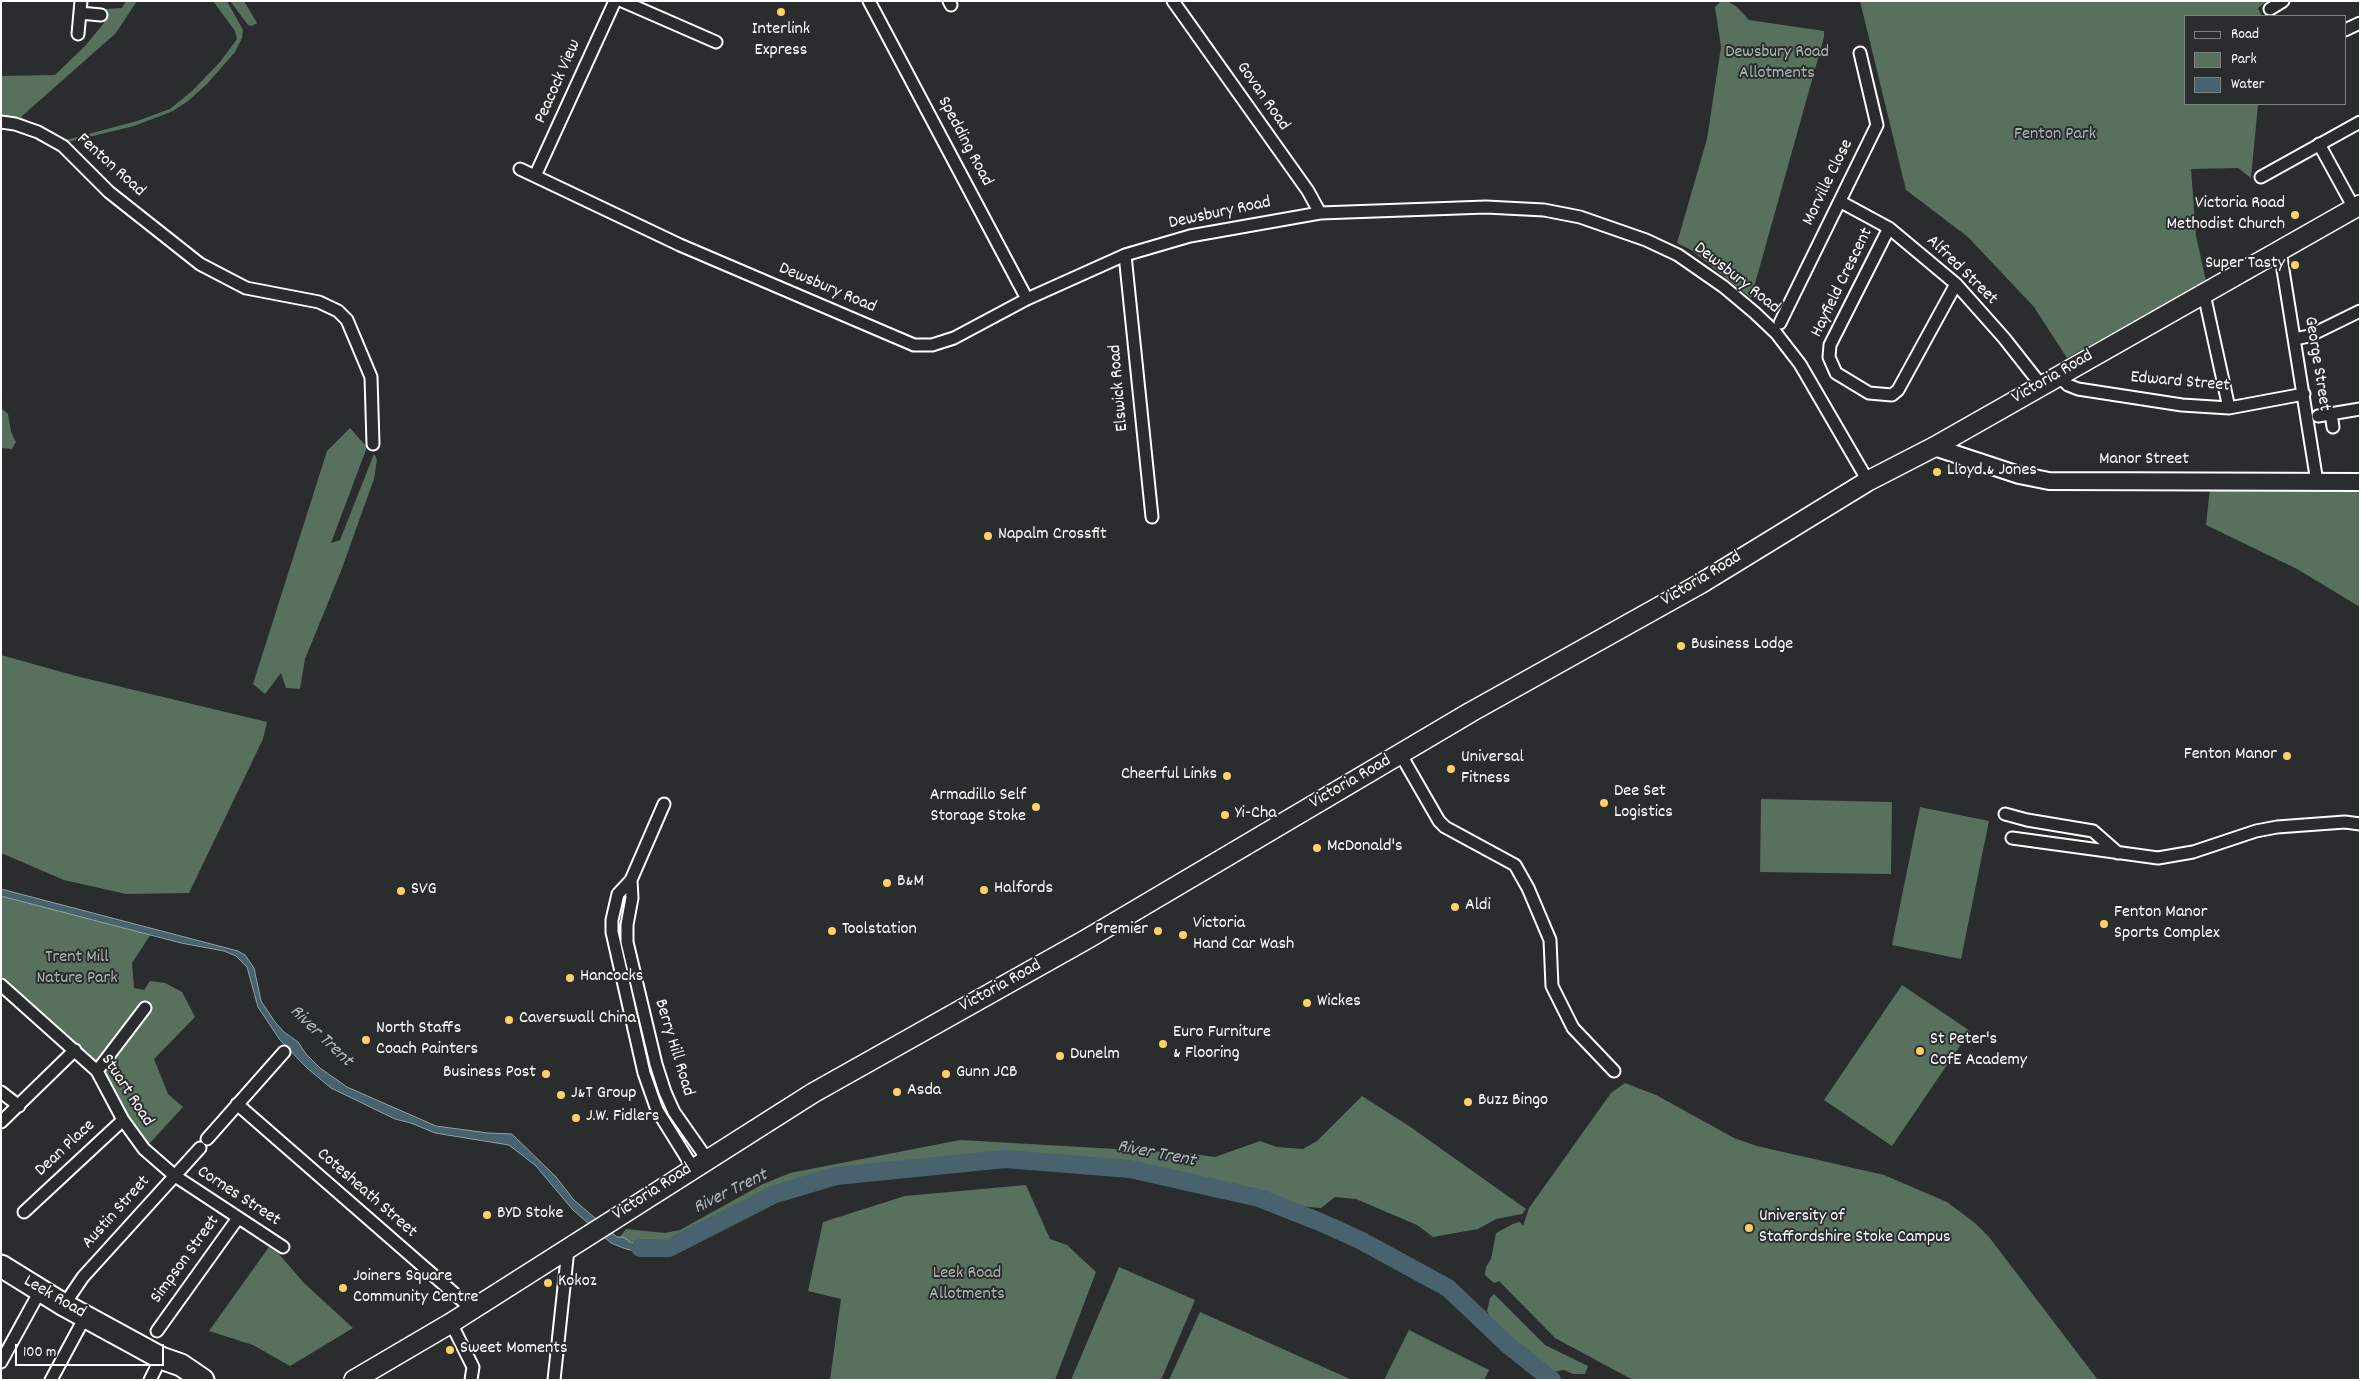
<!DOCTYPE html>
<style>
body{margin:0}
#map{position:relative;width:2361px;height:1381px;overflow:hidden;background:#2a2d2e;font-family:Dekko,sans-serif}
canvas{display:block}
.frame{position:absolute;inset:0;border:2px solid #fff;pointer-events:none}
.legend{position:absolute;left:2184px;top:15px;width:162px;height:90px;box-sizing:border-box;background:#2a2d2e;border:1px solid #7f8182;margin:0;padding:6px 9px;list-style:none;font-size:15px;color:#fff}
.legend li{display:flex;align-items:center;gap:10px;height:25px}
.legend b{width:25px;border:1px solid #7f8182}
.scale{position:absolute;left:15px;top:1344px;width:149px;height:22px;box-sizing:border-box;border:2px solid #fff;border-top:0;padding-left:6px;font-size:15px;line-height:18px;white-space:nowrap;color:#fff;-webkit-text-stroke:4px #2a2d2e;paint-order:stroke}
</style>
<div id="map">
<canvas width="2361" height="1381"></canvas>
<div class="frame"></div>
<ul class="legend">
<li><b style="height:6px;background:#2a2d2e"></b>Road</li>
<li><b style="height:14px;background:#58705e"></b>Park</li>
<li><b style="height:14px;background:#48636d"></b>Water</li>
</ul>
<div class="scale">100 m</div>
</div>
<script>
const ctx = document.querySelector('canvas').getContext('2d');
ctx.lineJoin = 'round';
function paint(path, color) { ctx.fillStyle = color; ctx.fill(path, 'evenodd'); }
const shape = rows => new Path2D(rows.map(r => 'M' + r).join(''));
function stroke(path, color, width, dash) { ctx.strokeStyle = color; ctx.lineWidth = width; ctx.lineCap = dash ? 'butt' : 'round'; ctx.setLineDash(dash || []); ctx.stroke(path); }
function label(font, color, halo, rows, align = 'center') {
  ctx.font = font + ' Dekko,sans-serif'; ctx.lineWidth = 4; ctx.setLineDash([]); ctx.textBaseline = 'middle'; ctx.strokeStyle = halo; ctx.fillStyle = color; for (const [text, x, y, turn = 0] of rows) {
    ctx.save(); ctx.translate(x, y); ctx.rotate((+turn || 0) * Math.PI / 180); ctx.textAlign = isNaN(turn) ? turn : align; if (halo) ctx.strokeText(text, 0, 0); ctx.fillText(text, 0, 0); ctx.restore();
  }
}
paint(shape([
 [126,1,137,1,116,33,21,117,66,140,137,121,170,109,192,91,220,62,237,39,235,31,213,1,227,1,243,30,242,38,235,52,207,84,188,101,173,111,134,126,64,143,1,119,1,76,55,75,85,46,104,23,105,9,122,8],
 [230,1,244,1,257,23,252,26,248,25],
 [1721,1,1727,1,1737,7,1749,20,1824,31,1824,37,1751,298,1691,250,1677,243,1707,139,1721,47,1715,7],
 [1860,1,2267,1,2258,8,2262,16,2185,16,2185,104,2258,104,2251,178,2238,168,2191,169,2196,236,2206,281,2067,358,2034,307,1968,237,1906,190],
 [1,408,8,414,11,432,16,442,12,449,1,448],
 [350,428,367,447,331,543,340,540,374,454,377,459,374,479,341,571,305,659,300,689,286,688,281,673,265,694,253,684,327,451],
 [2210,488,2360,489,2360,607,2297,569,2206,525],
 [1,655,76,676,267,722,263,739,189,893,126,894,64,880,1,853],
 [1761,799,1892,802,1891,874,1760,872],
 [1920,807,1989,821,1961,959,1892,945],
 [1,893,153,931,132,963,134,988,144,990,150,981,165,983,182,992,195,1017,154,1059,168,1094,183,1107,149,1144,130,1120,101,1064,76,1045,1,976],
 [1902,985,1970,1031,1892,1146,1824,1100],
 [1625,1083,1656,1095,1734,1138,1757,1146,1884,1175,1947,1202,1975,1223,1989,1237,2098,1380,1633,1380,1555,1338,1499,1281,1494,1283,1485,1275,1486,1267,1491,1259,1496,1233,1513,1224,1520,1222,1523,1226,1529,1208,1611,1093],
 [1362,1096,1409,1126,1526,1209,1522,1214,1496,1219,1478,1229,1433,1237,1417,1225,1356,1199,1335,1197,1321,1208,1300,1206,1227,1183,1126,1164,1063,1157,1000,1154,957,1156,816,1177,770,1191,702,1228,658,1245,644,1245,619,1238,626,1229,665,1233,680,1230,763,1184,790,1173,960,1140,1185,1153,1215,1157,1260,1141,1277,1147,1303,1149,1317,1141],
 [1026,1185,1050,1239,1067,1245,1096,1272,1055,1380,830,1380,841,1299,808,1291,823,1222,905,1196],
 [269,1247,278,1253,304,1283,353,1328,290,1366,253,1345,209,1331],
 [1119,1267,1195,1300,1161,1380,1071,1380],
 [1494,1294,1545,1345,1588,1366,1585,1374,1573,1374,1564,1370,1552,1372,1519,1348,1496,1327,1487,1311,1490,1298],
 [1200,1312,1350,1379,1349,1380,1169,1380],
 [1409,1330,1489,1370,1484,1380,1384,1380]
]), '#58705e');
const water = shape([
 [1,889,238,951,245,955,254,968,261,1001,275,1022,284,1032,298,1042,306,1054,320,1068,347,1087,436,1126,488,1133,512,1134,556,1177,574,1200,617,1237,623,1237,630,1242,644,1245,658,1245,669,1251,649,1254,626,1249,611,1243,573,1210,536,1166,509,1145,435,1133,411,1123,395,1119,331,1088,307,1068,280,1040,258,1007,247,967,236,956,224,951,181,943,1,896,1,889]
]);
paint(water, '#48636d');
stroke(water, '#91a1a7', 1);
stroke(shape([
 [640,1248,669,1248,775,1194,836,1176,1005,1159,1130,1169,1259,1198,1320,1222,1360,1240,1448,1288,1508,1345,1552,1380]
]), '#48636d', 18);
const street = shape([
 [622,1,716,42],
 [869,1,1027,299],
 [949,1,951,5],
 [1173,1,1308,191,1320,213],
 [2270,9,2283,1],
 [80,13,101,15],
 [2345,30,2360,23],
 [78,34,81,1],
 [1,122,15,124,38,132,63,146,109,192,200,264,246,288,319,302,338,311,347,320,371,377,373,444],
 [2319,144,2354,208],
 [520,169,680,245,914,345,932,345,954,338,1027,299,1125,255,1190,236,1320,213,1486,207,1544,210,1580,217,1646,240,1678,255,1724,287,1755,313,1776,333,1800,364,1868,481],
 [535,176,615,1],
 [2261,177,2360,122],
 [1841,202,1889,228,1956,284,2004,338,2041,385],
 [1889,228,1830,345,1829,357,1836,373,1869,393,1892,395,1898,390,1956,284],
 [2280,251,2317,482],
 [1125,255,1152,517],
 [2204,294,2229,408],
 [1780,323,1877,125,1860,53],
 [2295,339,2309,336,2360,311],
 [2058,375,2068,385,2078,389,2182,405,2229,408,2304,394],
 [2331,413,2333,427],
 [2318,416,2360,409],
 [1401,755,1439,821,1445,827,1515,865,1528,888,1550,940,1552,986,1573,1028,1614,1071],
 [664,804,631,880,618,894,612,920,612,932,644,1073,657,1110,693,1168],
 [2005,814,2027,820,2093,831,2118,853],
 [2012,838,2158,858,2193,852,2256,831,2277,827,2345,822,2360,824],
 [631,880,632,898,627,925,627,942,656,1064,665,1092,674,1112,707,1159],
 [1,985,97,1071,123,1120,144,1149,175,1176,283,1247],
 [97,1071,145,1008],
 [1,1092,19,1106],
 [237,1104,472,1309],
 [1,1122,75,1050],
 [207,1139,284,1052],
 [24,1212,123,1120],
 [64,1305,83,1277,200,1148],
 [451,1323,473,1367,471,1380],
 [157,1331,238,1218],
 [1,1362,40,1291],
 [51,1380,85,1317],
 [150,1380,161,1358],
 [554,1380,568,1249]
]);
const secondary = shape([
 [1934,447,2019,475,2049,481,2360,482]
]);
const primary = shape([
 [354,1380,451,1323,813,1093,1087,939,1471,712,1700,584,1868,481,1934,447,2360,205]
]);
const highway = shape([
 [1,1266,64,1305,161,1358,181,1365,203,1380]
]);
stroke(street, '#fff', 15);
stroke(secondary, '#fff', 20);
stroke(primary, '#fff', 22);
stroke(highway, '#fff', 25);
stroke(street, '#2a2d2e', 11);
stroke(secondary, '#2a2d2e', 16);
stroke(primary, '#2a2d2e', 19);
stroke(highway, '#2a2d2e', 21);
for (const [x, y, r, color] of [
 [781,12,5,"#ffd166"],
 [2295,215,5,"#ffd166"],
 [2295,265,5,"#ffd166"],
 [1937,472,5,"#ffd166"],
 [988,536,5,"#ffd166"],
 [1681,646,5,"#ffd166"],
 [2287,756,5,"#ffd166"],
 [1451,769,5,"#ffd166"],
 [1227,776,5,"#ffd166"],
 [1604,803,5,"#ffd166"],
 [1036,807,5,"#ffd166"],
 [1225,815,5,"#ffd166"],
 [1317,848,5,"#ffd166"],
 [887,883,5,"#ffd166"],
 [984,890,5,"#ffd166"],
 [401,891,5,"#ffd166"],
 [1455,907,5,"#ffd166"],
 [2104,924,5,"#ffd166"],
 [832,931,5,"#ffd166"],
 [1158,931,5,"#ffd166"],
 [1183,935,5,"#ffd166"],
 [570,978,5,"#ffd166"],
 [1307,1003,5,"#ffd166"],
 [509,1020,5,"#ffd166"],
 [366,1040,5,"#ffd166"],
 [1163,1044,5,"#ffd166"],
 [1920,1051,5,"#ffd166"],
 [1060,1056,5,"#ffd166"],
 [546,1074,5,"#ffd166"],
 [946,1074,5,"#ffd166"],
 [897,1092,5,"#ffd166"],
 [561,1095,5,"#ffd166"],
 [1468,1102,5,"#ffd166"],
 [576,1118,5,"#ffd166"],
 [487,1215,5,"#ffd166"],
 [1749,1228,5,"#ffd166"],
 [548,1283,5,"#ffd166"],
 [343,1288,5,"#ffd166"],
 [450,1350,5,"#ffd166"]
]) { const dot = new Path2D(); dot.arc(x, y, r, 0, 2 * Math.PI); ctx.fillStyle = color; ctx.fill(dot); stroke(dot, '#2a2d2e', 2); }
label('18px', '#fff', '#2a2d2e', [
 ["Interlink",781,31,"center"],
 ["Express",781,52,"center"],
 ["Victoria Road",2285,205,"right"],
 ["Methodist Church",2285,226,"right"],
 ["Super Tasty",2285,265,"right"],
 ["Lloyd & Jones",1947,472],
 ["Napalm Crossfit",998,536],
 ["Business Lodge",1691,646],
 ["Fenton Manor",2277,756,"right"],
 ["Universal",1461,759],
 ["Fitness",1461,780],
 ["Cheerful Links",1217,776,"right"],
 ["Dee Set",1614,793],
 ["Logistics",1614,814],
 ["Armadillo Self",1026,797,"right"],
 ["Storage Stoke",1026,818,"right"],
 ["Yi-Cha",1235,815],
 ["McDonald's",1327,848],
 ["B&M",897,883],
 ["Halfords",994,890],
 ["SVG",411,891],
 ["Aldi",1465,907],
 ["Fenton Manor",2114,914],
 ["Sports Complex",2114,935],
 ["Victoria",1193,925],
 ["Hand Car Wash",1193,946],
 ["Toolstation",842,931],
 ["Premier",1148,931,"right"],
 ["Hancocks",580,978],
 ["Wickes",1317,1003],
 ["Caverswall China",519,1020],
 ["North Staffs",376,1030],
 ["Coach Painters",376,1051],
 ["Euro Furniture",1173,1034],
 ["& Flooring",1173,1055],
 ["St Peter's",1930,1041],
 ["CofE Academy",1930,1062],
 ["Dunelm",1070,1056],
 ["Business Post",536,1074,"right"],
 ["Gunn JCB",956,1074],
 ["Asda",907,1092],
 ["J&T Group",571,1095],
 ["Buzz Bingo",1478,1102],
 ["J.W. Fidlers",586,1118],
 ["BYD Stoke",497,1215],
 ["University of",1759,1218],
 ["Staffordshire Stoke Campus",1759,1239],
 ["Joiners Square",353,1278],
 ["Community Centre",353,1299],
 ["Kokoz",558,1283],
 ["Sweet Moments",460,1350]
], 'left');
label('18px', '#acb8ae', '#2a2d2e', [
 ["Dewsbury Road",1777,54],
 ["Allotments",1777,75],
 ["Fenton Park",2055,136],
 ["Trent Mill",77,959],
 ["Nature Park",77,980],
 ["Leek Road",967,1275],
 ["Allotments",967,1296]
]);
label('18px', '#fff', '#2a2d2e', [
 ["Peacock View",559,82,-66],
 ["Govan Road",1262,97,55],
 ["Spedding Road",964,142,62],
 ["Fenton Road",110,166,42],
 ["Morville Close",1829,183,-64],
 ["Dewsbury Road",1220,214,-12],
 ["Alfred Street",1961,271,44],
 ["Dewsbury Road",1736,279,38],
 ["Hayfield Crescent",1843,283,-64],
 ["Dewsbury Road",827,289,23],
 ["George Street",2316,364,81],
 ["Victoria Road",2053,378,-30],
 ["Edward Street",2180,383,5],
 ["Elswick Road",1120,388,-95],
 ["Manor Street",2144,461],
 ["Victoria Road",1702,580,-31],
 ["Victoria Road",1351,783,-30],
 ["Victoria Road",1001,987,-29],
 ["Berry Hill Road",673,1048,73],
 ["Stuart Road",126,1091,57],
 ["Dean Place",66,1149,-43],
 ["Victoria Road",653,1193,-33],
 ["Cotesheath Street",366,1194,41],
 ["Cornes Street",238,1197,33],
 ["Austin Street",117,1213,-48],
 ["Simpson Street",186,1260,-54],
 ["Leek Road",54,1298,30]
]);
label('italic 19px', '#adb9bd', '#2a2d2e', [
 ["River Trent",320,1037,44],
 ["River Trent",1156,1155,11],
 ["River Trent",731,1193,-26]
]);
</script>
